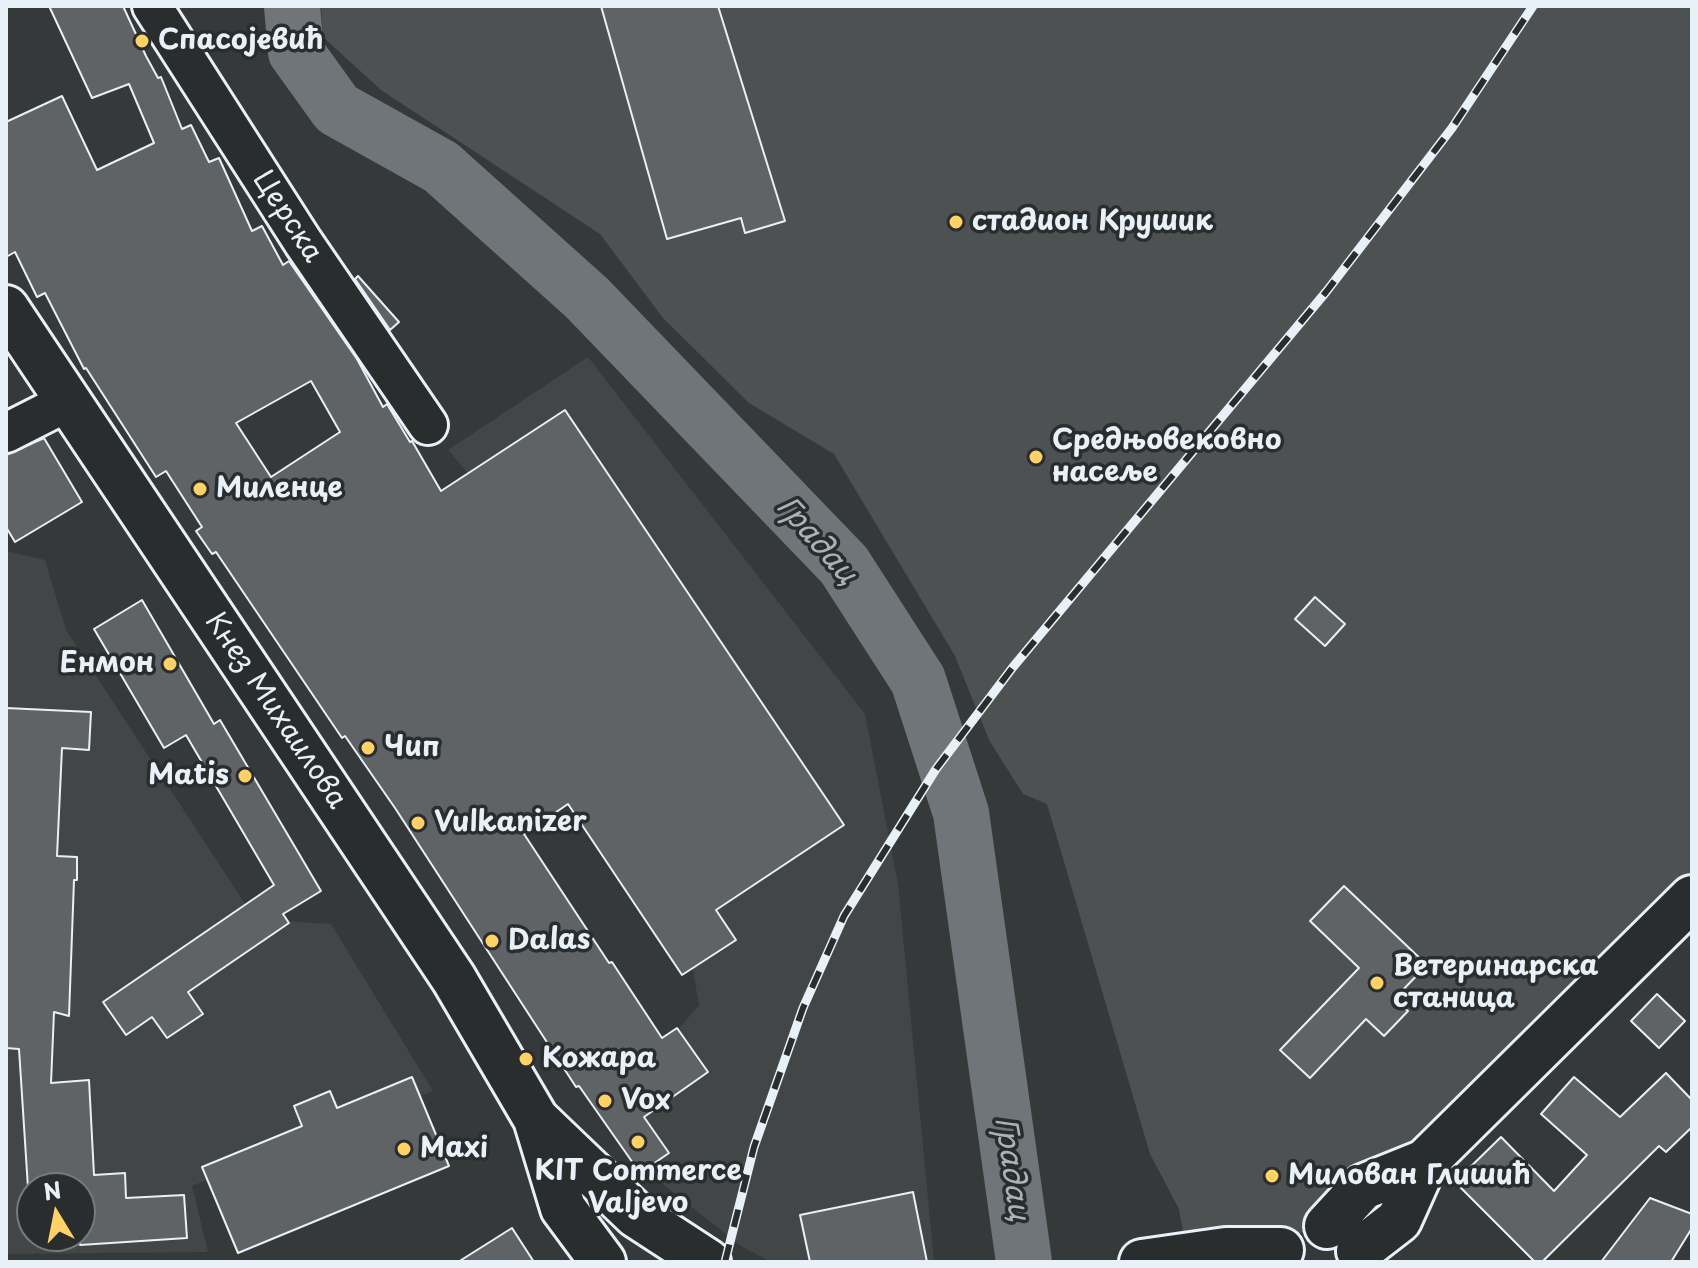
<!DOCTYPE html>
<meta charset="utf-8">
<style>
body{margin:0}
#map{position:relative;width:1698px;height:1268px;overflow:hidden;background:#35393a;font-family:"Playpen Sans",sans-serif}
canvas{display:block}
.frame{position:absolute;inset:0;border:8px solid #e8f1f8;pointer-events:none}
.north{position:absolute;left:16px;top:1172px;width:80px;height:80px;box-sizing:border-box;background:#2a2d2e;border:2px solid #767b7f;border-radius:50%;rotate:350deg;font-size:22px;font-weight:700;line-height:32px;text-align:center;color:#e8f1f8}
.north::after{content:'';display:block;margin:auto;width:28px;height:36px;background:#ffd166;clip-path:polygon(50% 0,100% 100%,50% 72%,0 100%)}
</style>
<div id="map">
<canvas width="1698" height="1268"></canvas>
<div class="frame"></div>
<div class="north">N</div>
</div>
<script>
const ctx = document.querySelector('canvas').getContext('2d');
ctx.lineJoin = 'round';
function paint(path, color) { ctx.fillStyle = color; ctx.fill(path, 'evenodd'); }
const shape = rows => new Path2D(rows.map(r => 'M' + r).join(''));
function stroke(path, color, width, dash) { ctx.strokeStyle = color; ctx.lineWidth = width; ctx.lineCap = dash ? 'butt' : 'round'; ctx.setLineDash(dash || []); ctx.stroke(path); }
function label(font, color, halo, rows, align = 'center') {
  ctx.font = font + ' "Playpen Sans",sans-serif'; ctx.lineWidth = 7; ctx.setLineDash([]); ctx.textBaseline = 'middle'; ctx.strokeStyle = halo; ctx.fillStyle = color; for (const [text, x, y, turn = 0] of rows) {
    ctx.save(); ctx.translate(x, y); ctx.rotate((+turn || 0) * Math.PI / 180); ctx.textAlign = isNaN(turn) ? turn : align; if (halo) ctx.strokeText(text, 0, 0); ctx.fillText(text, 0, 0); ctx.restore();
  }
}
paint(shape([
 [588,357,865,714,898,884,934,1262,771,1262,741,1246,655,1178,611,1108,699,1005,683,913,586,612,448,450],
 [6,551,45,560,66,630,255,919,331,924,433,1091,192,1186,208,1252,6,1254],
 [32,1188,80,1188,80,1236,32,1236]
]), '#424647');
paint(shape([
 [321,6,1692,6,1692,896,1425,1162,1290,1239,1187,1254,1179,1209,1150,1154,1047,804,1023,794,989,740,955,656,834,454,749,403,663,318,600,234,381,90,323,37]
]), '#4d5152');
stroke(shape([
 [292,6,296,52,337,109,441,167,587,298,844,565,918,680,961,813,1024,1262]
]), '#707579', 56);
const building = shape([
 [49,6,123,6,146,56,158,78,161,77,182,129,191,125,209,162,219,158,252,231,262,226,283,265,289,261,357,359,383,407,387,404,410,442,412,441,441,491,565,410,844,825,716,910,736,940,682,975,568,804,524,834,609,963,612,962,662,1038,677,1028,708,1072,644,1117,669,1153,640,1173,579,1086,576,1087,395,808,345,736,342,738,216,552,212,554,196,531,202,527,166,471,156,477,86,368,84,369,45,293,37,297,15,252,6,257,6,122,62,96,97,170,154,143,129,84,92,98,49,6],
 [311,381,340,432,271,477,236,423,311,381],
 [601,6,718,6,785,221,745,233,741,218,667,239,601,6],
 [358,276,399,322,390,330,355,279,358,276],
 [44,438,82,502,15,542,6,527,6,455,44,438],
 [1315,597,1345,624,1325,646,1295,619,1315,597],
 [142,600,214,724,220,720,321,891,283,914,289,923,188,992,203,1014,167,1038,152,1017,126,1035,103,1002,274,885,186,735,164,748,94,629,142,600],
 [6,708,91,712,89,750,62,748,57,856,77,857,77,880,74,880,69,1016,54,1012,51,1083,89,1080,94,1175,125,1173,126,1198,184,1195,187,1238,80,1245,80,1188,28,1188,19,1049,6,1048,6,708],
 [1344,886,1427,965,1394,999,1408,1011,1384,1036,1366,1019,1310,1078,1280,1050,1359,968,1310,921,1344,886],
 [1657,994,1685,1021,1659,1048,1631,1021,1657,994],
 [1666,1073,1692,1100,1692,1127,1666,1152,1659,1146,1542,1262,1535,1262,1455,1182,1501,1137,1554,1191,1587,1155,1541,1114,1574,1077,1620,1117,1666,1073],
 [412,1077,449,1166,238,1253,202,1167,302,1126,294,1106,330,1091,337,1108,412,1077],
 [913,1192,927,1262,810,1262,800,1215,913,1192],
 [1650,1198,1692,1214,1692,1228,1671,1262,1601,1262,1650,1198],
 [512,1228,534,1262,458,1262,512,1228]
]);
paint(building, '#5f6365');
stroke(building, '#e8f1f8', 2);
const minor = shape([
 [152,6,303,242,428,425],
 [6,433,69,401]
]);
const major = shape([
 [6,308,454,979,536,1119,563,1208,603,1262],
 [538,1121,636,1215,708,1262],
 [1327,1226,1363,1187,1425,1162],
 [1359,1251,1399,1220,1425,1162,1692,898],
 [1142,1262,1226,1250,1281,1250]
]);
stroke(minor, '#e8f1f8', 44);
stroke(major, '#e8f1f8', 50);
stroke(minor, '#2a2d2e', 38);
stroke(major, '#2a2d2e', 44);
const rail = shape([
 [725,1262,754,1147,803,1008,844,916,936,769,1013,667,1326,292,1452,128,1533,6]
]);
stroke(rail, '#e8f1f8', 9);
stroke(rail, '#2a2d2e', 6, [18]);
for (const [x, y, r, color] of [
 [142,41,8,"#ffd166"],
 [956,222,8,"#ffd166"],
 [1036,457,8,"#ffd166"],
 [200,489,8,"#ffd166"],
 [170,664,8,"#ffd166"],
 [368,748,8,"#ffd166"],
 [245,776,8,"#ffd166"],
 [418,823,8,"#ffd166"],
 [492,941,8,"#ffd166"],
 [1377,983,8,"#ffd166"],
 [526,1059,8,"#ffd166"],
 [605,1101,8,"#ffd166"],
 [638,1142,8,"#ffd166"],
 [404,1149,8,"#ffd166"],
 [1272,1176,8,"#ffd166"]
]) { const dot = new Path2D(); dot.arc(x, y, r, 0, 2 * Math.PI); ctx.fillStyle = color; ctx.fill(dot); stroke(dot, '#2a2d2e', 3); }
label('bold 28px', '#e8f1f8', '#2a2d2e', [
 ["Спасојевић",158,41],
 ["стадион Крушик",972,222],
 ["Средњовековно",1052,441],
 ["насеље",1052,473],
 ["Миленце",216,489],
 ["Енмон",154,664,"right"],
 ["Чип",384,748],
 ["Matis",229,776,"right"],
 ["Vulkanizer",434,823],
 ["Dalas",508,941],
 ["Ветеринарска",1393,967],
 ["станица",1393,999],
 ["Кожара",542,1059],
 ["Vox",621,1101],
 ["Maxi",420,1149],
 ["KIT Commerce",638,1172,"center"],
 ["Valjevo",638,1204,"center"],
 ["Милован Глишић",1288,1176]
], 'left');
label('28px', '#e8f1f8', '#2a2d2e', [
 ["Церска",287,217,57],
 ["Кнез Михаилова",275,711,56]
]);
label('italic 30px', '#acb3b8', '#2a2d2e', [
 ["Градац",816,541,49],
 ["Градац",1011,1169,82]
]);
</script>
